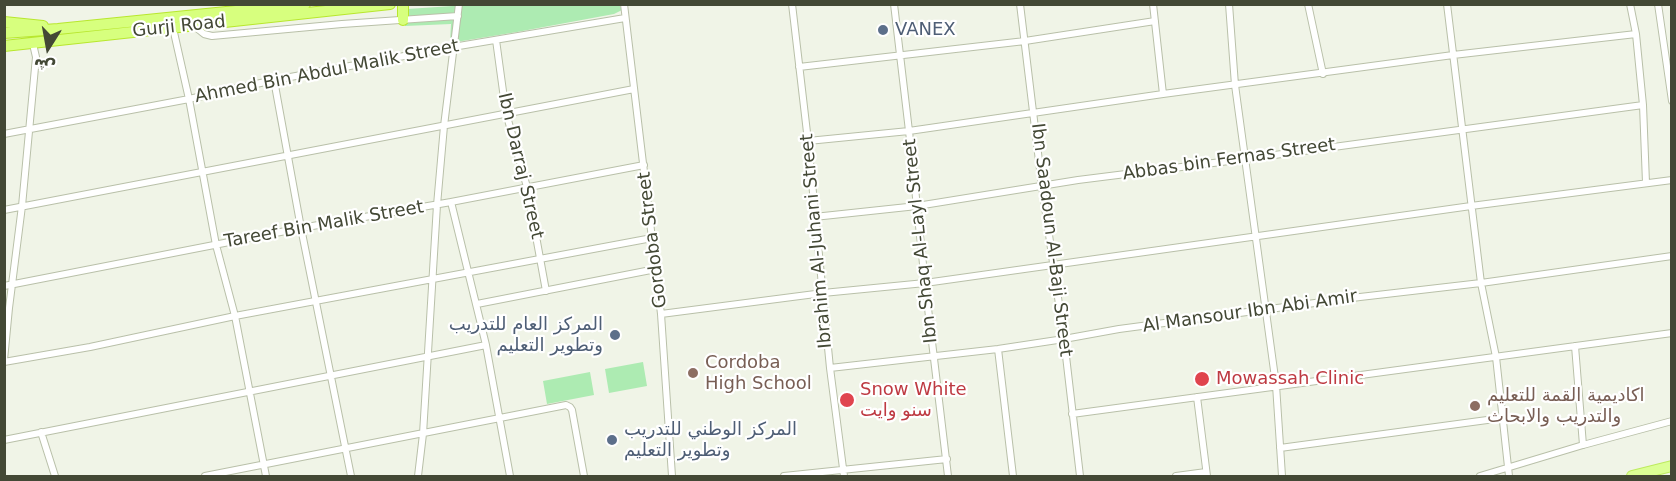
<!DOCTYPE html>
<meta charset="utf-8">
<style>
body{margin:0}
#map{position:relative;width:1676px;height:481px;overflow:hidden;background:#f0f4e7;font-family:"DejaVu Sans","Noto Naskh Arabic",sans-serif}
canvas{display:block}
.frame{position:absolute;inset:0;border:6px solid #434835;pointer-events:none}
.north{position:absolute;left:18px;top:18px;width:60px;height:60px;-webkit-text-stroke:4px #fff;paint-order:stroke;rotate:191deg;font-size:16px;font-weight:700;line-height:24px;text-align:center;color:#434835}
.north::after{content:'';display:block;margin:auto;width:21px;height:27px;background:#434835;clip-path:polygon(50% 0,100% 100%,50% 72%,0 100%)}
</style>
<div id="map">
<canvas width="1676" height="481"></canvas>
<div class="frame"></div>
<div class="north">ش</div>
</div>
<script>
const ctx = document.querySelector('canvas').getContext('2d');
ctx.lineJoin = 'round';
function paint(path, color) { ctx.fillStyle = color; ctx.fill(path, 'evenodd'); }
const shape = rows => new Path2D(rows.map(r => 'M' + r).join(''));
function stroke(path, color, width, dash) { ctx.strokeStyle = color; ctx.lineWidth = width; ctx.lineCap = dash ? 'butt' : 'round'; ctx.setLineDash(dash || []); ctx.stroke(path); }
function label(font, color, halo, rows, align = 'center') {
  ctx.font = font + ' "DejaVu Sans","Noto Naskh Arabic",sans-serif'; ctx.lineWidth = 4.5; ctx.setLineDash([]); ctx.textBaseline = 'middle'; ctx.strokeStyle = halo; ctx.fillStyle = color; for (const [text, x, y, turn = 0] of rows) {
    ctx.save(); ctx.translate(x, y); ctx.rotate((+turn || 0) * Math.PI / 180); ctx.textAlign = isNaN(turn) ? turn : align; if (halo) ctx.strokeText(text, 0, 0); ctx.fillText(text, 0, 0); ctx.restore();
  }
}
paint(shape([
 [483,4,619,4,622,10,614,14,517,32,450,43,451,24,405,26,405,11,407,9],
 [643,362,647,386,609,393,605,369],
 [590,372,594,395,547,404,543,381]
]), '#adebb2');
const minor = shape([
 [624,4,661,314,672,476],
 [792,4,808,141,830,368,844,476],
 [894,4,909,131,925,283,948,476],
 [1020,4,1042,186,1064,339,1080,476],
 [1153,4,1163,94],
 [1229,4,1235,85,1276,385,1282,476],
 [1308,4,1323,74],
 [1447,4,1481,283,1496,357,1509,476],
 [1630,4,1636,34,1643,105,1646,183],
 [1658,4,1672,101],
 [194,26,204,34,212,36,342,24,458,16],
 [173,28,189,99,216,245,235,316,266,476],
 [496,40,506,113,527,187,546,291],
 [799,67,1025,41,1155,21],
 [274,80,301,228,351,476],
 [4,134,189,99,274,80,453,47,625,18],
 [808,141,909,131,1163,94,1453,55,1636,34],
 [451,202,486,345,510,476],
 [4,210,634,89],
 [814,217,917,206,1078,180,1245,159,1643,105],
 [4,286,301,228,451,202,644,165],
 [477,304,656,269],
 [661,314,823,293,925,283,1471,206,1672,180],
 [1575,346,1583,445],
 [998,349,1013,476],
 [4,360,9,308,22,206,36,57,33,44],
 [4,362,90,347,235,316,652,238],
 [830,368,998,349,1064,339,1119,329,1360,297,1481,283,1672,256],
 [1197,397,1207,476],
 [1072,414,1672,333],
 [41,432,55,476],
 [4,440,486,345],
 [1280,448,1502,418],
 [205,476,566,405,570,407,572,410,584,476],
 [418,476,423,434,437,205,444,126,459,4],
 [784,476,947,459],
 [1176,476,1206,472],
 [1480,476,1583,445,1672,421]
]);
const primary = shape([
 [1632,476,1672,466]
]);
const trunk = shape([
 [403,4,403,20],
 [4,22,43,26],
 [4,33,58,29,305,4],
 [4,46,390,4]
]);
stroke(minor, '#b9c0a9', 8);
stroke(primary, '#bdeb5e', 12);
stroke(trunk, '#b8e72e', 12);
stroke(minor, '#fff', 6);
stroke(primary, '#dbff95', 10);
stroke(trunk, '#d7ff7e', 10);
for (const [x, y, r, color] of [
 [883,30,6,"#5c6f8a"],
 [615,335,6,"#5c6f8a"],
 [693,373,6,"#8d6e63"],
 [1202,379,8,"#e0444e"],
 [847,400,8,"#e0444e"],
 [1475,406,6,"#8d6e63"],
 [612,440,6,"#5c6f8a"]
]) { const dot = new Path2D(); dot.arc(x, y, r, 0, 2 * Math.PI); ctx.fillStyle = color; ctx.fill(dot); stroke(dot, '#fff', 2); }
label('18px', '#434835', '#fff', [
 ["Gurji Road",179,27,-6],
 ["Ahmed Bin Abdul Malik Street",327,72,-11],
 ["Abbas bin Fernas Street",1229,160,-8],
 ["Ibn Darraj Street",520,166,77],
 ["Tareef Bin Malik Street",324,225,-10],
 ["Gordoba Street",653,240,-97],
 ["Ibn Saadoun Al-Baji Street",1051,240,83],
 ["Ibrahim Al-Juhani Street",817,241,-95],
 ["Ibn Shaq Al-Layl Street",921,241,-96],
 ["Al Mansour Ibn Abi Amir",1250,312,-8]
]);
label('18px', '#4e5e75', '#fff', [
 ["VANEX",895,30],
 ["المركز العام للتدريب",603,325,"right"],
 ["وتطوير التعليم",603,346,"right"],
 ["المركز الوطني للتدريب",624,430],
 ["وتطوير التعليم",624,451]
], 'left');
label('18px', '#785e54', '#fff', [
 ["Cordoba",705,363],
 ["High School",705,384],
 ["اكاديمية القمة للتعليم",1487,396],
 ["والتدريب والابحاث",1487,417]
], 'left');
label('18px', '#be3a42', '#fff', [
 ["Mowassah Clinic",1216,379],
 ["Snow White",860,390],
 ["سنو وايت",860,411]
], 'left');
</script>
